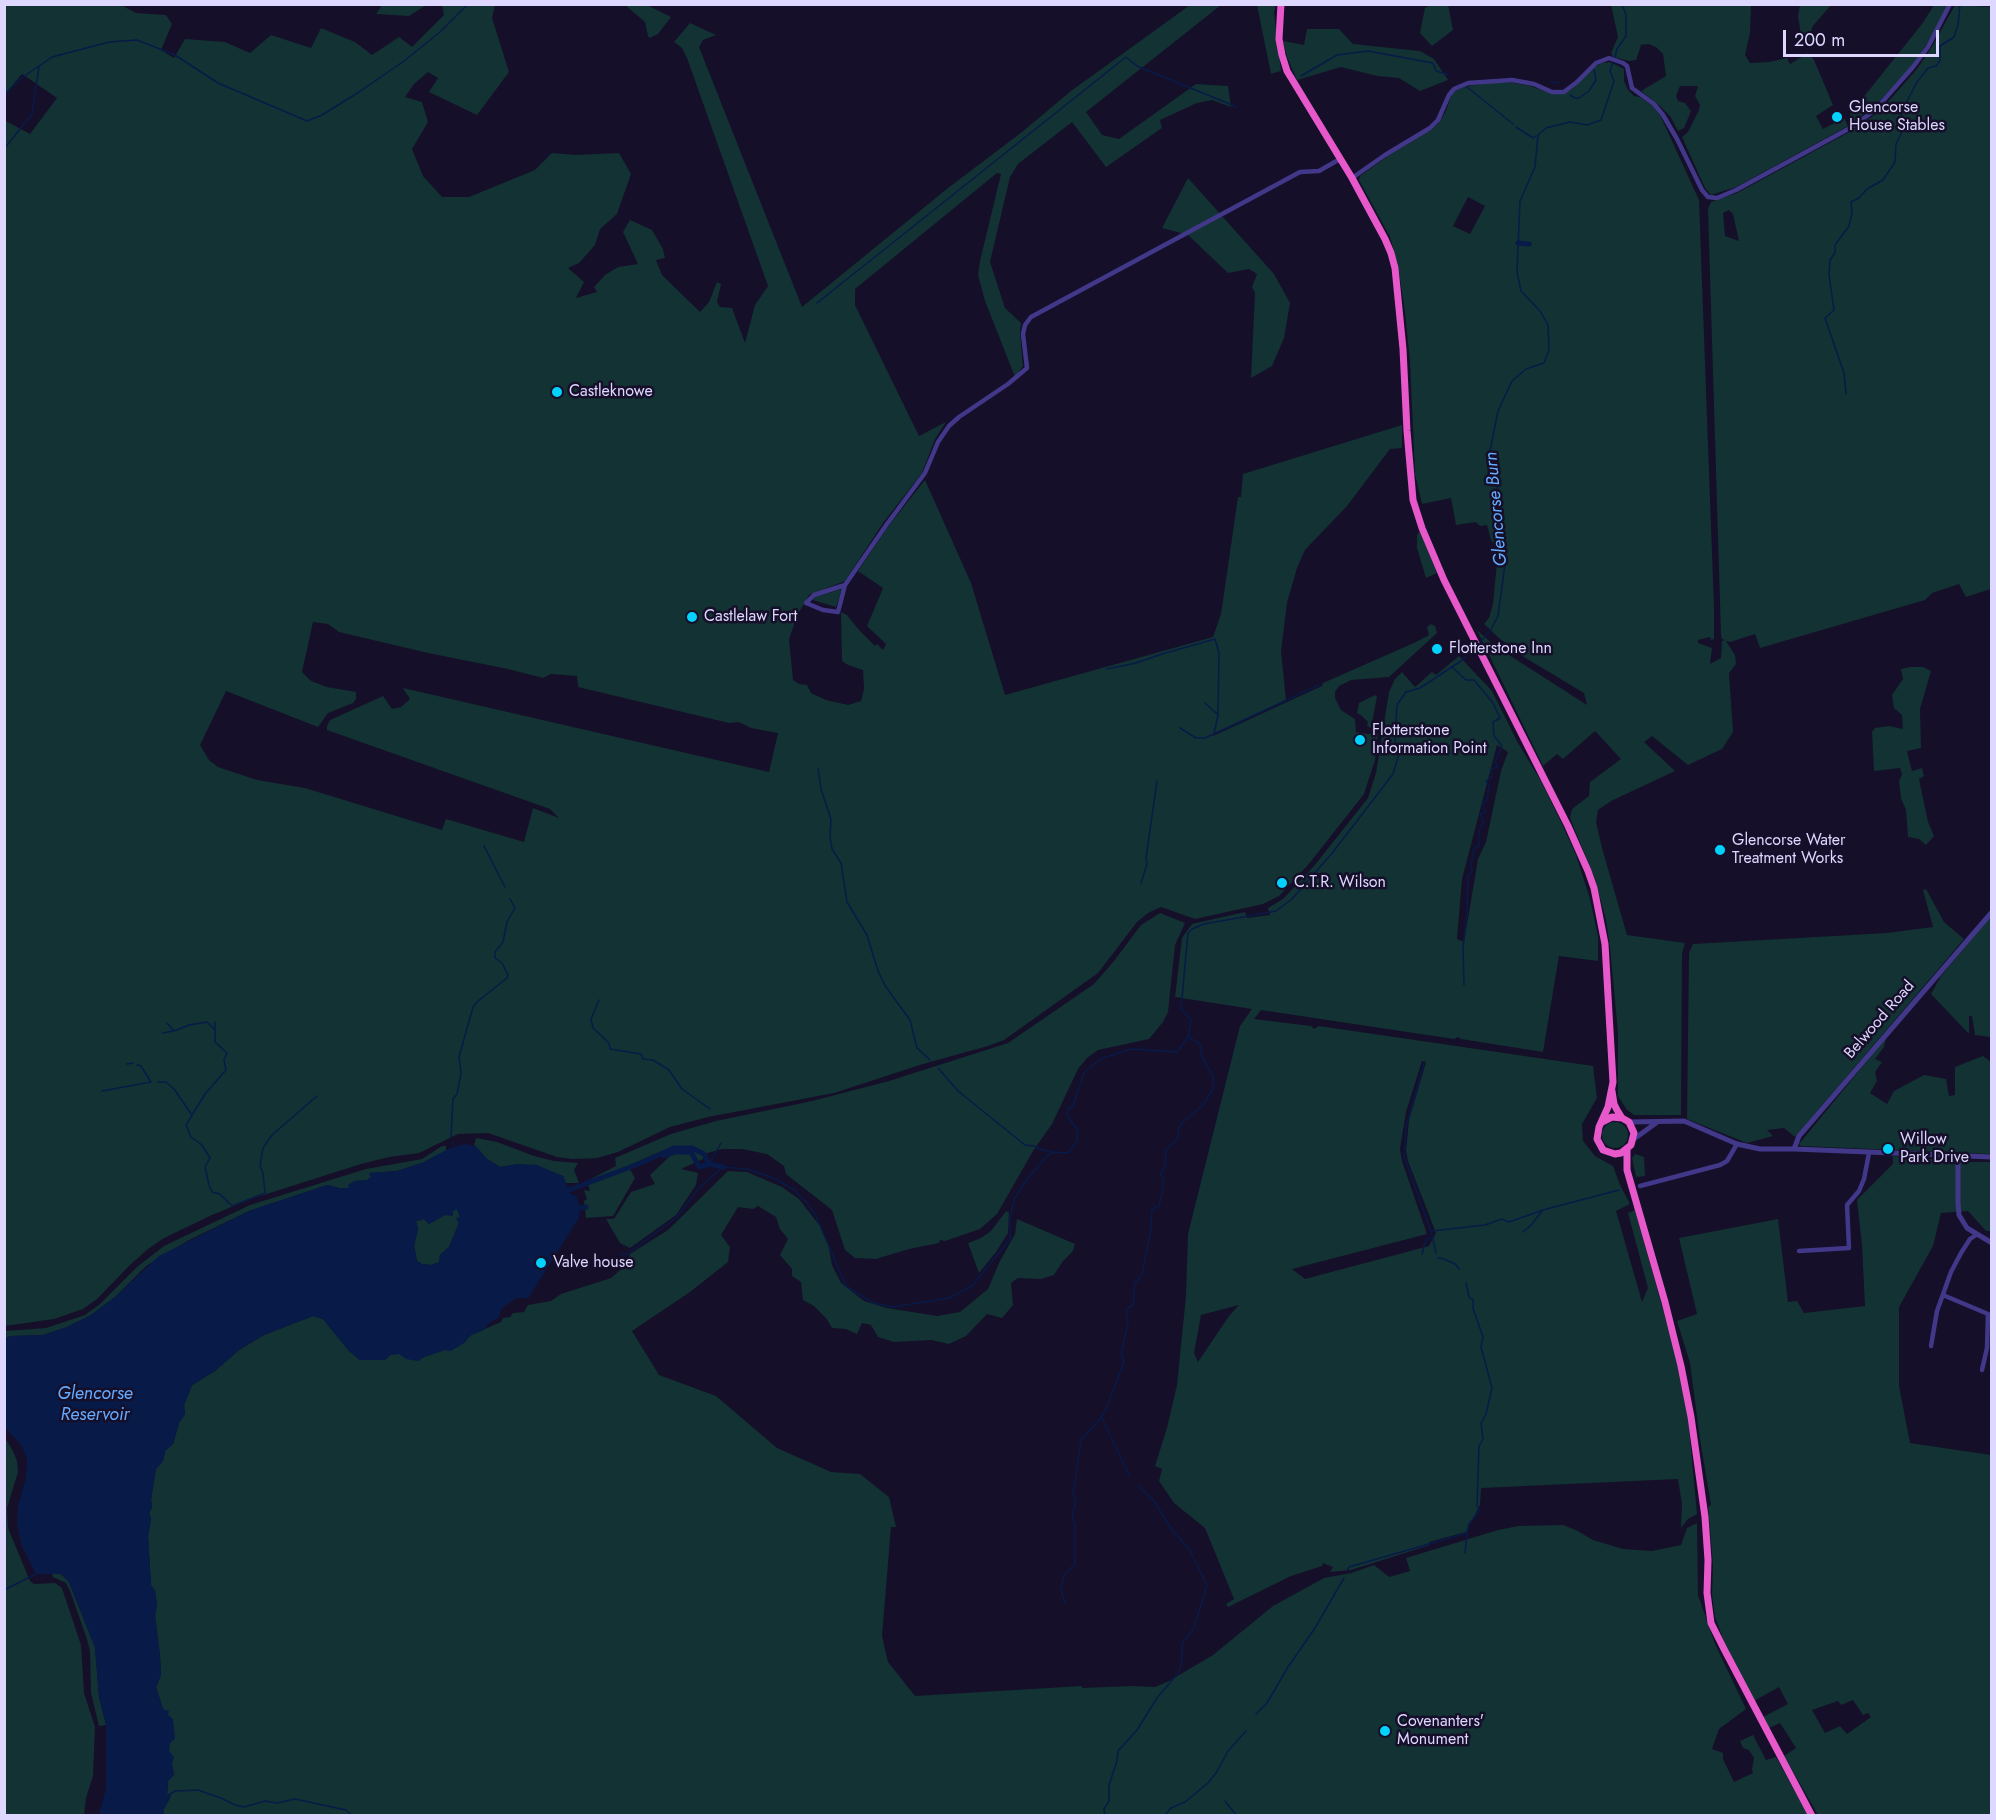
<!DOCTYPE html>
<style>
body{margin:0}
#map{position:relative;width:1996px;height:1820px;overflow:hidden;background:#150f29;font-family:Jost,sans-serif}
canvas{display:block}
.frame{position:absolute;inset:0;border:6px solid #ded7ff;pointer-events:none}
.scale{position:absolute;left:1783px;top:30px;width:156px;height:27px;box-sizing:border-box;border:3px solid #ded7ff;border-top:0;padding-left:8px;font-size:18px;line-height:21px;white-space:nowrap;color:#ded7ff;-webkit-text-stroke:4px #150f29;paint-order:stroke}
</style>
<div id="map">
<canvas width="1996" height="1820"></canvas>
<div class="frame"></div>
<div class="scale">200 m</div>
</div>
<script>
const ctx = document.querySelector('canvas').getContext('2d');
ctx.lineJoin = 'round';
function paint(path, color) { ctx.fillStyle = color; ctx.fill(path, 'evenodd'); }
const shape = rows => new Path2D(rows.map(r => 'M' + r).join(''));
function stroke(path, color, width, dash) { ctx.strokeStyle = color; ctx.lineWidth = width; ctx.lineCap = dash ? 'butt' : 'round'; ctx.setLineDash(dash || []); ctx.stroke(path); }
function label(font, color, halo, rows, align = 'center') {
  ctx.font = font + ' Jost,sans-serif'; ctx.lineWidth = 5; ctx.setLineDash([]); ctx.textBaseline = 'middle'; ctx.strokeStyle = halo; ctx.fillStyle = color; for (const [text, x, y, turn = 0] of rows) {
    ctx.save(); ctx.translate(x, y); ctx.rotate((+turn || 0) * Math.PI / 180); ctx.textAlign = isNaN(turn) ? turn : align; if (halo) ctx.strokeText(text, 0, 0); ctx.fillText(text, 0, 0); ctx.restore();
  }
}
paint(shape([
 [428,4,409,16,376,14,382,5],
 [5,5,121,5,136,13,166,15,172,24,161,50,174,58,185,39,225,42,250,53,271,35,311,48,321,28,355,42,372,55,399,37,412,47,444,15,442,5,495,5,492,18,509,72,477,115,429,92,438,78,428,72,414,84,405,97,422,102,428,122,412,149,423,176,442,197,469,197,535,170,552,153,576,155,619,153,631,174,617,214,600,229,595,245,579,263,568,268,584,282,576,298,597,292,594,287,605,275,618,267,638,264,623,232,630,220,652,230,663,249,665,258,656,260,662,275,700,312,709,302,717,282,721,284,717,302,720,307,732,308,745,343,755,305,768,286,687,58,682,48,674,42,690,23,716,35,703,40,699,47,802,307,948,188,1022,132,1071,91,1190,5,1221,5,1086,112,1102,135,1119,139,1196,84,1228,86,1231,107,1212,100,1197,103,1160,120,1162,128,1106,167,1072,122,1018,164,1010,177,990,262,1005,308,1021,323,1020,333,1023,366,1015,377,985,301,978,275,980,261,1001,174,997,173,855,289,855,305,919,436,946,422,935,439,922,473,883,523,845,581,809,595,797,616,789,639,793,680,799,684,807,685,811,693,826,700,848,705,861,701,864,689,863,670,848,665,842,661,841,612,847,615,859,630,875,646,877,644,883,650,886,644,867,626,883,588,858,571,890,524,925,480,971,583,1005,695,1213,637,1221,614,1238,497,1241,497,1243,474,1402,425,1402,448,1390,449,1347,506,1305,550,1297,568,1287,603,1281,651,1286,700,1214,734,1213,736,1322,686,1323,683,1416,642,1429,635,1427,627,1431,624,1435,626,1437,633,1389,677,1351,680,1339,686,1335,692,1335,698,1341,710,1355,719,1356,732,1368,734,1378,733,1375,760,1364,794,1308,865,1279,896,1263,904,1195,919,1161,907,1148,913,1137,922,1098,973,1004,1040,988,1046,923,1064,834,1093,708,1117,670,1127,618,1152,597,1158,572,1159,557,1157,488,1133,458,1134,419,1153,389,1157,361,1164,251,1199,212,1215,164,1238,148,1249,131,1264,97,1299,83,1309,54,1319,5,1326,4,120,30,134,57,98,22,74,5,94],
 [313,622,328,624,339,632,428,653,508,669,543,678,551,674,577,676,578,687,729,723,739,722,751,728,778,733,769,772,403,688,410,699,401,707,392,709,383,696,330,720,327,726,327,730,550,809,559,818,533,808,524,842,446,819,442,830,305,788,257,780,218,767,209,760,200,745,226,691,318,727,328,713,353,703,356,699,356,692,327,687,311,681,302,672],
 [625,5,647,5,671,17,658,34,650,38,648,36,645,22],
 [1257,5,1276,5,1274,12,1281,71,1271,74],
 [1430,5,1448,5,1453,30,1432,46,1420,33,1425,8],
 [1611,5,1751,5,1750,33,1745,55,1750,63,1769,62,1787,58,1790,64,1808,53,1814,60,1833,105,1816,116,1823,129,1844,118,1848,126,1736,187,1711,195,1705,188,1682,137,1688,132,1699,110,1700,105,1695,96,1698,86,1680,86,1676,96,1678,101,1685,103,1691,111,1684,128,1678,131,1670,116,1660,106,1641,91,1666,76,1663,54,1656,47,1648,44,1641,45,1636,60,1629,61,1613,57,1611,53,1618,37],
 [1800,5,1831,5,1812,27,1809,43,1802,41,1798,16],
 [1934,5,1946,6,1946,10,1933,35,1912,66,1874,107,1854,122,1850,114,1922,24],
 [1955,5,1991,7,1991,589,1966,597,1959,584,1932,593,1925,600,1760,648,1755,634,1730,642,1726,641,1735,655,1736,664,1729,673,1733,732,1722,749,1688,765,1652,736,1644,742,1675,771,1611,801,1598,810,1596,822,1602,848,1627,935,1685,943,1682,954,1681,1115,1634,1115,1627,1110,1618,1096,1618,1033,1610,947,1606,920,1595,879,1570,818,1572,809,1589,796,1590,782,1621,759,1595,731,1563,759,1557,754,1543,766,1477,630,1495,646,1587,705,1584,693,1524,657,1499,638,1484,624,1489,618,1493,604,1498,551,1491,540,1487,525,1480,526,1476,522,1456,525,1451,498,1422,504,1415,474,1410,361,1405,312,1398,265,1390,237,1359,180,1360,176,1388,156,1431,130,1438,124,1446,111,1451,96,1455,91,1467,86,1496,82,1513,83,1530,86,1551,93,1563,94,1571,90,1594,67,1602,63,1610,62,1624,69,1624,81,1628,90,1634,96,1640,97,1653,106,1661,117,1699,200,1714,607,1714,639,1711,640,1710,637,1698,640,1698,643,1712,648,1710,664,1721,658,1722,641,1725,640,1722,639,1721,635,1708,209,1711,202,1737,193,1853,130,1880,111,1917,69,1933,45],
 [1468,197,1485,206,1470,234,1453,226],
 [1729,210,1733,214,1739,241,1725,236,1723,213],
 [1307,29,1339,29,1353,44,1420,51,1434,59,1448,80,1420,91,1399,78,1377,76,1341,67,1297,80,1287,57,1283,41,1304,45],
 [1188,178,1274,274,1290,303,1284,338,1272,366,1251,378,1255,293,1252,287,1257,274,1249,269,1228,273,1188,235,1162,228],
 [1420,531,1437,573,1426,578,1417,548,1417,535],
 [842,589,836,607,813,600,815,597],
 [1459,656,1492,691,1518,743,1541,781,1561,822,1576,855,1590,899,1598,936,1598,961,1559,956,1543,1052,1461,1039,1458,1037,1454,1039,1261,1010,1254,1019,1311,1026,1314,1029,1319,1026,1593,1066,1597,1098,1582,1124,1583,1141,1595,1156,1613,1166,1620,1185,1630,1204,1616,1211,1642,1302,1648,1288,1628,1213,1635,1210,1678,1363,1689,1427,1697,1514,1688,1519,1681,1528,1682,1504,1678,1479,1481,1488,1480,1505,1466,1532,1429,1542,1430,1545,1351,1570,1330,1572,1333,1567,1323,1563,1322,1566,1291,1576,1228,1607,1226,1604,1234,1599,1205,1528,1174,1503,1159,1481,1162,1469,1155,1466,1167,1428,1177,1385,1186,1296,1188,1234,1240,1026,1252,1009,1175,997,1182,938,1192,924,1245,912,1247,918,1270,915,1268,908,1283,899,1314,866,1368,798,1376,773,1389,692,1395,679,1402,672,1415,687,1432,672,1436,675],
 [1497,745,1508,752,1501,771,1486,842,1478,859,1464,942,1457,939,1462,879],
 [1422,1061,1426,1062,1409,1120,1406,1151,1408,1161,1436,1233,1429,1246,1305,1279,1292,1269,1427,1234,1402,1161,1400,1149,1406,1112],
 [1239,1305,1229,1316,1198,1362,1194,1353,1201,1315],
 [1910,667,1923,667,1931,671,1920,709,1921,748,1907,751,1912,771,1922,768,1924,776,1919,779,1928,822,1934,836,1926,845,1919,839,1908,837,1906,810,1901,798,1899,781,1902,774,1900,768,1874,771,1872,732,1875,728,1889,726,1903,729,1902,715,1894,708,1892,695,1903,679,1901,669],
 [1375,695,1377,697,1371,728,1367,726,1368,722,1362,716,1357,713,1359,703],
 [1926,889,1944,922,1964,939,1795,1137,1784,1128,1767,1130,1773,1136,1747,1143,1687,1119,1689,953,1693,944,1887,933,1933,927,1923,890],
 [1160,913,1185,923,1175,945,1168,1012,1163,1022,1149,1039,1098,1050,1087,1058,1078,1069,1052,1124,1033,1151,997,1214,980,1229,945,1241,940,1240,939,1243,909,1249,876,1259,855,1258,845,1250,832,1210,786,1174,784,1166,767,1154,742,1149,722,1149,704,1154,703,1159,681,1169,698,1173,696,1185,676,1215,630,1248,620,1243,606,1219,614,1219,631,1192,655,1184,650,1175,670,1156,666,1149,628,1166,635,1178,613,1216,586,1218,584,1201,587,1199,584,1190,590,1191,587,1181,616,1166,615,1158,671,1134,716,1121,812,1101,889,1081,1008,1043,1094,984,1114,961,1141,925],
 [1991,916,1991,1037,1975,1035,1972,1016,1969,1016,1969,1034,1931,994,1941,976],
 [1886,1038,1884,1047,1875,1059,1882,1062,1875,1072,1877,1081,1870,1093,1887,1104,1894,1091,1924,1075,1946,1079,1949,1096,1955,1095,1955,1067,1983,1056,1991,1062,1991,1154,1801,1146,1799,1144],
 '1602 1135a13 13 0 1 1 26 0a13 13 0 1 1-26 0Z',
 [476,1138,497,1142,534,1156,554,1161,578,1163,574,1170,579,1183,566,1183,563,1176,519,1164,500,1167,487,1159,474,1145],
 [442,1146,446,1146,446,1151,422,1163,397,1171,370,1173,372,1177,367,1180,355,1181,349,1188,339,1188,327,1185,249,1211,189,1240,146,1266,115,1297,91,1315,67,1327,43,1335,11,1336,5,1338,5,1331,46,1328,85,1315,100,1304,137,1267,164,1246,250,1205,366,1169,422,1159],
 [1635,1154,1644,1157,1645,1176,1636,1177,1632,1158],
 [1893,1156,1971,1162,1991,1162,1991,1231,1986,1231,1968,1211,1941,1213,1933,1246,1899,1307,1899,1386,1910,1443,1991,1455,1991,1815,1818,1815,1784,1756,1796,1748,1780,1723,1769,1728,1763,1717,1788,1704,1779,1687,1754,1701,1725,1644,1715,1617,1712,1594,1713,1565,1708,1507,1711,1505,1700,1439,1690,1363,1677,1321,1697,1314,1679,1238,1778,1219,1788,1302,1797,1301,1804,1313,1865,1306,1862,1245,1857,1200,1893,1164],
 [1853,1700,1863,1715,1868,1713,1871,1717,1847,1734,1840,1726,1825,1733,1812,1710,1838,1701,1841,1705],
 [728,1171,747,1172,782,1187,799,1199,820,1226,828,1243,832,1265,841,1283,864,1301,887,1308,937,1316,960,1312,988,1289,999,1263,1015,1234,1017,1219,1075,1244,1073,1251,1063,1261,1054,1275,1041,1279,1018,1278,1011,1283,1013,1305,1002,1318,987,1314,966,1336,949,1344,931,1340,894,1342,878,1337,871,1325,862,1323,857,1334,846,1329,832,1328,826,1318,814,1306,803,1300,801,1282,792,1276,792,1269,780,1255,788,1239,780,1229,776,1217,758,1206,753,1209,738,1207,721,1235,730,1247,728,1262,690,1292,632,1331,659,1375,716,1396,777,1448,831,1472,860,1474,889,1497,896,1527,891,1527,882,1636,888,1662,915,1696,1082,1686,1082,1688,1132,1686,1155,1687,1169,1681,1213,1655,1273,1606,1324,1578,1351,1573,1374,1565,1389,1577,1410,1571,1406,1558,1498,1530,1519,1526,1563,1525,1576,1530,1593,1540,1623,1549,1652,1551,1681,1545,1687,1528,1697,1523,1698,1595,1715,1644,1746,1709,1719,1729,1712,1749,1723,1753,1723,1759,1734,1782,1753,1773,1752,1769,1754,1758,1749,1750,1743,1748,1740,1741,1753,1735,1766,1760,1776,1757,1808,1815,164,1815,164,1809,171,1796,167,1796,168,1781,174,1774,169,1751,168,1715,163,1709,156,1687,161,1675,160,1656,155,1616,157,1605,155,1591,151,1585,148,1536,151,1518,149,1514,152,1507,151,1499,156,1469,163,1461,165,1451,173,1444,179,1423,185,1414,184,1405,192,1385,215,1371,239,1350,264,1335,313,1316,323,1319,349,1351,360,1360,385,1360,390,1355,399,1353,418,1361,424,1357,464,1343,471,1335,501,1322,503,1318,510,1317,513,1313,524,1312,528,1305,551,1301,561,1294,611,1278,625,1266,630,1254,668,1230],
 [457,1208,460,1217,459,1223,449,1247,440,1255,439,1262,431,1265,422,1264,417,1261,414,1246,418,1229,416,1221,424,1219,429,1224],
 [1006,1211,1009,1213,1008,1233,996,1252,979,1273,968,1243,981,1238,991,1231],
 [5,1438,13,1451,17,1461,18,1472,7,1508,8,1528,30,1581,34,1584,55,1583,62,1588,81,1645,84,1693,95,1727,93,1776,86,1798,84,1815,5,1815],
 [52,1574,61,1574,69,1582,95,1647,99,1697,106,1725,99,1726,91,1693,90,1651,87,1639,70,1591,66,1583,53,1577]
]), '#123233');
paint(shape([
 [464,1144,476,1146,487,1159,500,1167,519,1164,537,1165,563,1176,570,1193,574,1196,576,1195,580,1208,579,1218,528,1298,516,1298,502,1308,498,1318,489,1323,484,1330,471,1335,464,1343,451,1351,445,1350,424,1357,418,1361,406,1359,399,1354,390,1355,385,1360,360,1360,349,1351,323,1319,313,1316,264,1335,239,1350,215,1371,192,1385,184,1405,185,1414,179,1423,173,1444,165,1451,163,1461,156,1469,151,1499,152,1507,149,1514,151,1518,148,1536,151,1585,155,1591,157,1605,155,1616,160,1656,161,1675,156,1687,163,1709,169,1711,168,1715,173,1719,175,1739,170,1743,169,1751,174,1757,172,1765,174,1775,168,1781,167,1795,171,1795,164,1809,164,1815,99,1815,106,1788,106,1725,99,1697,95,1648,69,1582,61,1574,36,1574,21,1544,17,1523,18,1506,26,1478,27,1458,21,1445,5,1428,5,1338,11,1336,43,1335,67,1327,91,1315,115,1297,159,1256,249,1211,327,1185,339,1188,348,1188,349,1184,355,1181,367,1180,371,1177,369,1173,397,1171,422,1163,448,1149],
 [457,1209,460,1217,456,1218,459,1224,449,1247,440,1255,439,1262,431,1265,422,1264,417,1261,414,1246,418,1229,416,1221,424,1219,429,1224,445,1215,453,1216,453,1211]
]), '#081b48');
stroke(shape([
 [1615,57,1617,49,1626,36,1626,15,1622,4],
 [1301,76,1337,55,1368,51,1433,63,1436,71,1449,75],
 [1551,82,1559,83],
 [1467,87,1513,124],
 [4,95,19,80,52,57,109,42,137,40,175,55,218,83,307,121,322,115,359,92,404,61,440,32,468,4],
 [1570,95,1575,98,1579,98,1589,91,1596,80,1594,70],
 [1516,127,1533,138,1536,136],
 [4,149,32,114,39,67],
 [817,303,1126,57,1137,66,1237,107],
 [1846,394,1844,373,1825,318,1834,310,1829,275,1830,260,1835,253,1835,245,1849,226,1852,213,1851,202,1859,198,1867,189,1883,180,1895,162,1896,144,1903,130,1901,120,1902,111,1917,82,1928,68,1936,66,1940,61,1940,46,1954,37,1958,25,1960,4],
 [1478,644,1490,631,1498,616,1505,564,1495,527,1498,477,1490,451,1498,411,1512,381,1526,369,1544,363,1549,350,1548,325,1540,311,1521,291,1517,272,1520,201,1535,167,1538,135,1546,128,1570,122,1587,125,1601,120,1614,81,1610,71,1613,62],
 [1452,667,1466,680,1474,680,1493,703,1500,718,1493,722,1494,736,1502,746,1495,762,1498,767,1491,769,1492,777,1486,781,1489,786,1487,800,1482,805,1486,812,1480,814,1484,821,1479,831,1479,846,1474,848,1471,866,1472,871,1468,876,1467,914,1463,947,1464,985],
 [1107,669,1136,663,1162,654,1215,639,1219,653,1218,715,1214,734],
 [1205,703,1217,714],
 [1180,728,1196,738,1205,738,1319,685],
 [818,769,821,789,831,819,830,837,832,849,841,863,847,902,867,935,878,971,886,987,910,1020,917,1048,930,1060],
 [484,846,505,887],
 [1141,883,1147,864,1146,858,1157,781],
 [599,1000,591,1019,593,1028,609,1043,610,1049,641,1054,643,1059,653,1060,669,1070,682,1089,710,1109],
 [167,1023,174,1031,189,1025,207,1022,215,1030,215,1042,227,1053,224,1060,226,1070,205,1094,186,1125,191,1137,202,1145,210,1158,205,1167,209,1185,212,1192,220,1194,232,1206,265,1193,263,1173,260,1166,263,1148,272,1135,317,1096],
 [215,1029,215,1022],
 [163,1033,173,1031],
 [1424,1063,1406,1127,1404,1156,1431,1231,1436,1253],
 [127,1064,133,1063],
 [938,1068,958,1091,1025,1145,1034,1146,1042,1150,1053,1152],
 [158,1082,166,1082,174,1089,192,1115],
 [102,1091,151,1082,141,1066,137,1065],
 [451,1137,453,1099,457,1094,461,1073,459,1057,473,1007,478,1001,507,978,508,975,502,963,495,958,495,952,503,942,507,922,515,908,510,899],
 [453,1142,454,1147],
 [709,1164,721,1143],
 [1432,1231,1485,1225,1502,1219,1509,1222,1543,1210,1619,1190],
 [1523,1232,1532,1224,1542,1211],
 [1422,1254,1426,1239,1431,1238],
 [622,1255,627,1254,677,1217,700,1187,723,1167,747,1169,776,1179,794,1190,808,1204,816,1216,846,1286,860,1295,874,1303,892,1307,949,1298,972,1286,1010,1239,1010,1219,1014,1200,1025,1182,1046,1157,1053,1152,1068,1153,1077,1141,1078,1131,1067,1115,1069,1108,1073,1106,1084,1073,1100,1059,1131,1049,1177,1052,1188,1037,1191,1020,1181,1009,1188,933,1192,929,1204,924,1276,911,1292,899,1333,852,1393,774,1398,757,1395,738,1397,705,1406,692,1420,688,1461,661,1475,648],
 [1438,1258,1444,1259,1455,1264,1459,1269],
 [1102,1418,1130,1477],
 [1465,1553,1467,1534],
 [1347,1571,1349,1567,1467,1533,1469,1524,1480,1510,1477,1506,1479,1446,1483,1439,1481,1423,1486,1414,1492,1388,1481,1347,1483,1337,1473,1308,1473,1300,1469,1297,1466,1283],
 [4,1590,36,1574],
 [1065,1603,1061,1590,1064,1575,1075,1564,1075,1525,1072,1516,1076,1499,1073,1494,1081,1440,1102,1417,1106,1409,1124,1362,1121,1355,1128,1323,1126,1309,1133,1305,1135,1283,1142,1275,1151,1229,1152,1209,1159,1206,1162,1193,1164,1179,1160,1174,1165,1167,1166,1149,1177,1140,1179,1128,1183,1122,1203,1105,1213,1089,1213,1076,1202,1057,1200,1044,1188,1037],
 [1256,1714,1267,1703,1288,1667,1315,1628,1344,1578],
 [167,1796,175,1791,198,1790,221,1798,235,1805,244,1807,265,1801,277,1803,295,1799,346,1810,353,1816],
 [1225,1801,1237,1816],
 [1105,1816,1104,1809,1109,1801,1109,1785,1117,1761,1118,1751,1137,1730,1157,1698,1179,1672,1182,1659,1182,1643,1194,1628,1207,1585,1190,1550,1172,1530,1154,1501,1138,1486],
 [1164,1816,1171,1808,1185,1802,1208,1783,1216,1773,1228,1751,1246,1731]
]), '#081b48', 1.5);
stroke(shape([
 [1518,243,1529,244],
 [664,1156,675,1152,691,1152,699,1167,709,1164],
 [569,1190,641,1163,674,1148,692,1148,704,1154,709,1164,723,1167],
 [580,1208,586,1207]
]), '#081b48', 5);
stroke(shape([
 [1352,178,1385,155,1430,128,1438,120,1449,95,1454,89,1468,83,1512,80,1534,84,1552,92,1564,92,1577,82,1596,63,1609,58,1623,63,1627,66,1632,88,1654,104,1663,115,1677,139,1702,190,1708,197,1717,198,1736,190,1852,127,1875,110,1913,67,1928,47,1950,4],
 [845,585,814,595,806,603,823,610,838,612,845,585,887,524,925,473,938,442,949,426,959,417,1008,384,1027,368,1023,334,1025,325,1031,317,1300,172,1319,171,1340,159],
 [1640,1186,1720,1165,1727,1161,1737,1144],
 [1799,1251,1849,1248,1847,1205,1859,1191,1864,1179,1869,1153],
 [1943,1295,1988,1314,1987,1348,1982,1370],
 [1931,1346,1937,1311,1951,1272,1961,1253,1970,1239,1976,1235]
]), '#423889', 4.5);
stroke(shape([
 [1629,1122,1684,1121,1737,1144,1760,1149,1794,1149,1992,1157],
 [1634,1139,1656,1123],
 [1794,1149,1799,1136,1992,912],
 [1958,1156,1958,1203,1959,1215,1967,1228,1992,1243]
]), '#423889', 5);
stroke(shape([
 [1281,4,1279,39,1282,55,1287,71,1352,178,1385,239,1391,253,1395,268,1403,349,1407,431,1413,500,1422,528,1444,580,1568,826,1588,871,1594,888,1605,944,1613,1082,1608,1107,1599,1127,1597,1139,1603,1150,1615,1154,1621,1153,1631,1145,1634,1133,1629,1122,1622,1118,1617,1110,1614,1104,1612,1091],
 [1602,1122,1612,1117,1622,1118],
 [1627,1150,1627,1170,1665,1302,1681,1366,1691,1417,1705,1517,1708,1560,1707,1593,1711,1623,1724,1649,1812,1816]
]), '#e758cb', 7);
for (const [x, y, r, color] of [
 [1837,117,6,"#03d2ff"],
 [557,392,6,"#03d2ff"],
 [692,617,6,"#03d2ff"],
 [1437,649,6,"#03d2ff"],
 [1360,740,6,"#03d2ff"],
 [1720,850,6,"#03d2ff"],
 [1282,883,6,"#03d2ff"],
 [1888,1149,6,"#03d2ff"],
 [541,1263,6,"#03d2ff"],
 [1385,1731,6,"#03d2ff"]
]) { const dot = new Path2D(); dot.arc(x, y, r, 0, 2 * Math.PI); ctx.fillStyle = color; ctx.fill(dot); stroke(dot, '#150f29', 2); }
label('16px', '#ded7ff', '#150f29', [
 ["Glencorse",1849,108],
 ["House Stables",1849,126],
 ["Castleknowe",569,392],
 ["Castlelaw Fort",704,617],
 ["Flotterstone Inn",1449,649],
 ["Flotterstone",1372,731],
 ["Information Point",1372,749],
 ["Glencorse Water",1732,841],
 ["Treatment Works",1732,859],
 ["C.T.R. Wilson",1294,883],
 ["Willow",1900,1140],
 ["Park Drive",1900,1158],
 ["Valve house",553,1263],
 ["Covenanters'",1397,1722],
 ["Monument",1397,1740]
], 'left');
label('16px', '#ded7ff', '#150f29', [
 ["Belwood Road",1880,1020,-49]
]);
label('italic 18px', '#65abff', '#150f29', [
 ["Glencorse Burn",1497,509,-95],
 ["Glencorse",95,1395],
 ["Reservoir",95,1416]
]);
</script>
